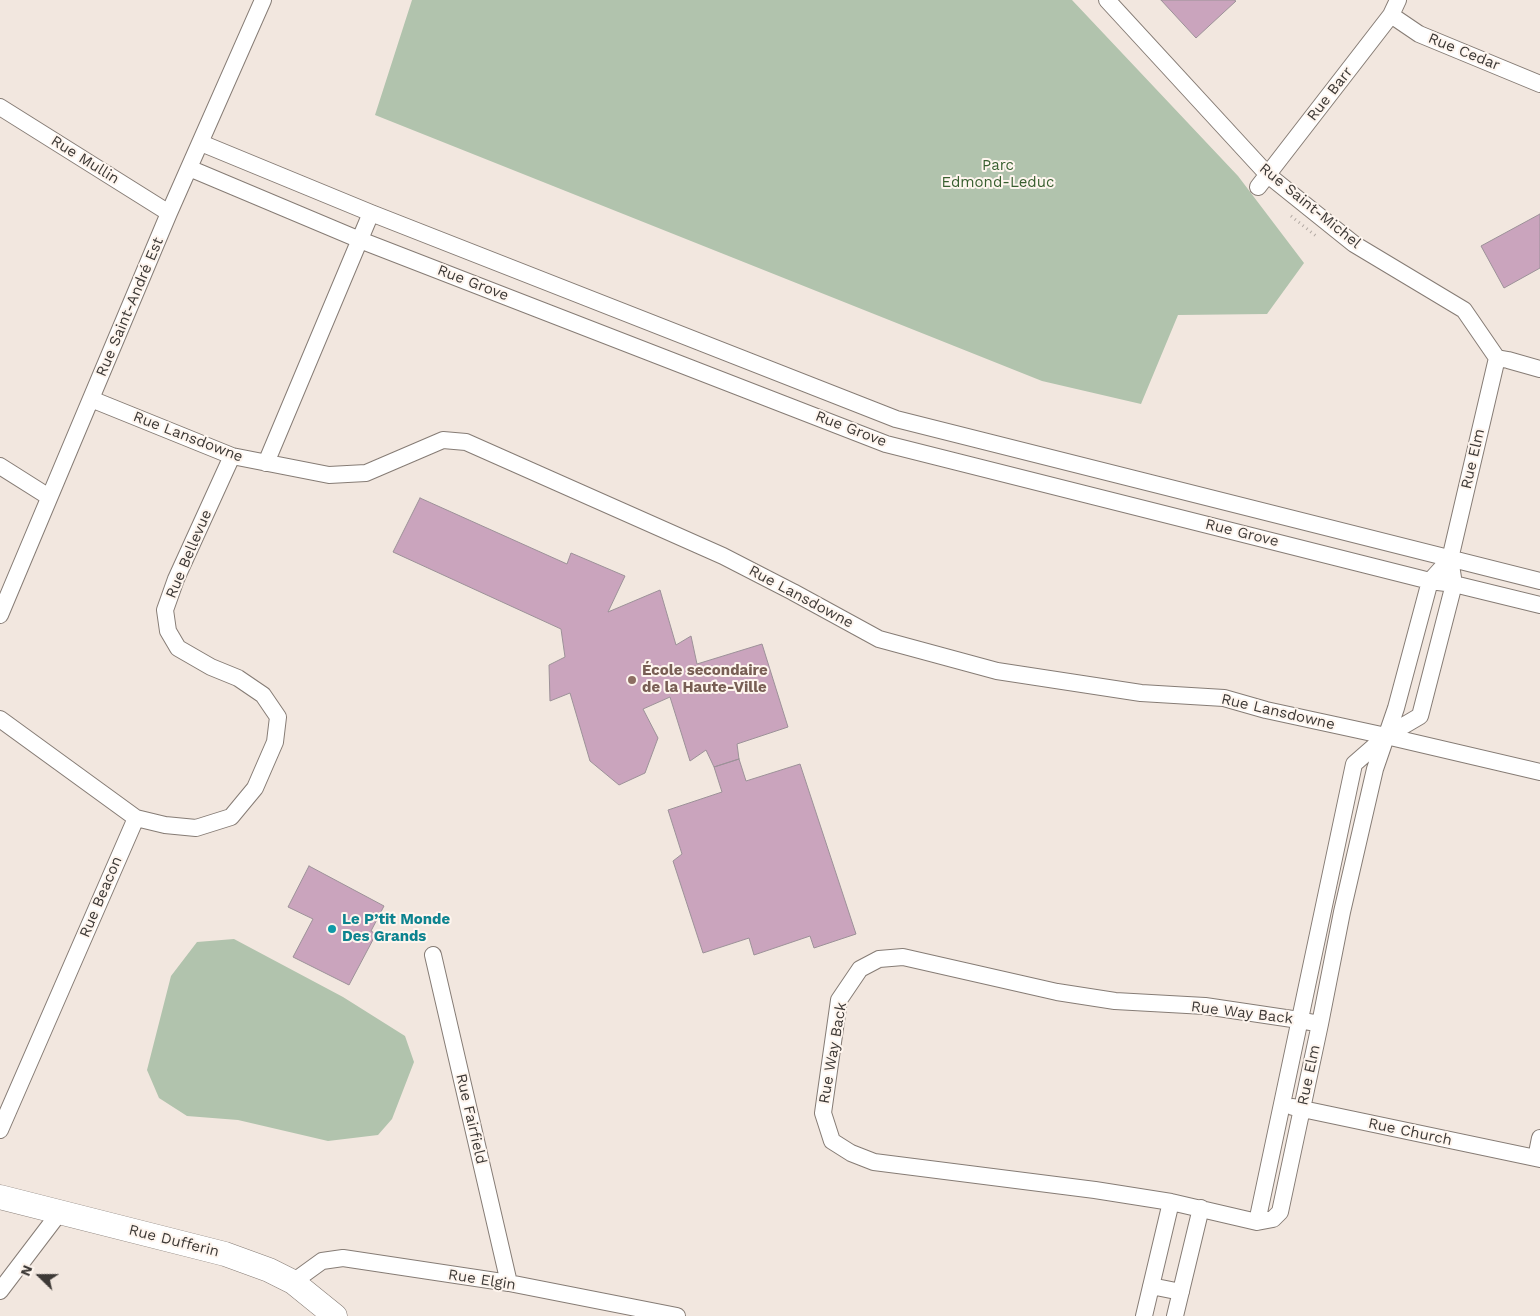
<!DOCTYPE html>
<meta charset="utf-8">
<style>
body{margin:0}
#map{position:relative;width:1540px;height:1316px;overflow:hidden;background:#f2e7df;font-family:"Work Sans",sans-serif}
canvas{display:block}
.north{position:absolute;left:15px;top:1251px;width:50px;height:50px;-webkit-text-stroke:4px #fef5ee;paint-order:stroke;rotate:292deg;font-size:14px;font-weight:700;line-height:20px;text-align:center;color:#3d3936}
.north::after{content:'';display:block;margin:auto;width:18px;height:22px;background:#3d3936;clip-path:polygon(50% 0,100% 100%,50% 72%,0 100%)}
</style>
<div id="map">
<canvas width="1540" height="1316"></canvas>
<div class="north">N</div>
</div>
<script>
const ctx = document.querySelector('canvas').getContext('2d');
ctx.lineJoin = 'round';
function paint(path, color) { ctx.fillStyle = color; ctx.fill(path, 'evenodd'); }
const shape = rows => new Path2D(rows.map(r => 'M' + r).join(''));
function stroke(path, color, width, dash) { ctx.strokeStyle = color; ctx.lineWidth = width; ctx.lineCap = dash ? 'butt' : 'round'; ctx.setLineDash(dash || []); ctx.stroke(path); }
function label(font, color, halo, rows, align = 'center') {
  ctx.font = font + ' "Work Sans",sans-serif'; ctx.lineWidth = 4; ctx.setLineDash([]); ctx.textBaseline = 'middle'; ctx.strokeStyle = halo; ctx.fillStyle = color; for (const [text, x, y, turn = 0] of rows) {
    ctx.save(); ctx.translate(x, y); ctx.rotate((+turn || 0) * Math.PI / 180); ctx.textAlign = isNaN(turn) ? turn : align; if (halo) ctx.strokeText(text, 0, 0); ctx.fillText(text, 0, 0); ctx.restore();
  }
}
paint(shape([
 [412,0,1072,0,1238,176,1304,263,1267,314,1178,315,1141,404,1042,381,375,115],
 [234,939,343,997,405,1036,414,1062,392,1119,378,1135,328,1141,238,1120,187,1116,159,1098,147,1070,171,976,197,942]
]), '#b1c3ad');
const building = shape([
 [1161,0,1234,0,1236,1,1196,38,1161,0],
 [1540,214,1540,268,1504,288,1481,246,1540,214],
 [420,498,567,564,571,553,625,576,608,612,660,590,676,645,691,636,697,664,762,644,788,727,737,744,739,759,714,767,706,750,690,761,670,697,643,709,658,738,645,773,619,785,590,761,570,693,550,701,549,665,565,657,561,629,393,552,420,498],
 [739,759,746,781,800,764,856,934,814,948,810,936,754,955,749,938,703,953,673,861,682,854,668,810,722,792,714,767,739,759],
 [309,866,384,906,371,931,376,934,349,985,293,957,313,919,288,907,309,866]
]);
paint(building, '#caa4bd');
stroke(building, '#9c9198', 1);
const minor = shape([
 [1107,0,1268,175,1354,244,1464,310,1497,358,1508,360,1540,369],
 [1391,15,1419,34,1540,84],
 [0,107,169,213],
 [201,143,371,213,896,419,1540,581],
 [189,168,360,240,886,444,1430,581,1454,584,1540,605],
 [1258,187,1391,15,1398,0],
 [91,399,232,456,329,475,366,473,443,440,466,442,723,556,793,592,879,639,997,671,1141,693,1224,698,1266,710,1386,736,1540,772],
 [266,463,371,213],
 [0,466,49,497],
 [0,615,169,213,263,0],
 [0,719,136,818,0,1130],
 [136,818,165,825,196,828,231,817,255,788,275,742,278,717,263,695,238,678,211,667,178,648,168,631,165,610,176,579,232,456],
 [433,955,509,1283],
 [1320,1024,1299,1020,1205,1006,1115,1001,1057,992,903,957,879,959,860,969,839,1000,823,1113,832,1141,851,1153,874,1162,1095,1190,1171,1202,1257,1222,1273,1219,1280,1212,1320,1024,1342,912,1375,769,1396,708,1430,581,1450,559],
 [1293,1107,1540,1159],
 [1536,1158,1540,1138],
 [1257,1222,1354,764,1386,736,1420,716,1454,584,1450,559,1497,358],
 [293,1282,322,1261,343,1258,509,1283,677,1316],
 [1151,1286,1181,1292],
 [0,1291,60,1212],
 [1144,1316,1171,1202],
 [1175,1316,1201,1208]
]);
const secondary = shape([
 [0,1197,225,1254,269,1270,293,1282,335,1316]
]);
stroke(minor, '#867c75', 18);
stroke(secondary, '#867c75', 25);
stroke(shape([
 [1291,216,1316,236]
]), '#b2a9a3', 3, [1, 4]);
stroke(minor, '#fff', 16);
stroke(secondary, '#fff', 24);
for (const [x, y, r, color] of [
 [632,680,5,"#8d6e63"],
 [332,929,5,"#0f9aa8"]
]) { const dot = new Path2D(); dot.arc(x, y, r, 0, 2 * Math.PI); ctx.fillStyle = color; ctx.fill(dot); stroke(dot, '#fef5ee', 2); }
label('15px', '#3d3936', '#fef5ee', [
 ["Rue Cedar",1464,52,22],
 ["Rue Barr",1330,94,-52],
 ["Rue Mullin",85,160,32],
 ["Rue Saint-Michel",1310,206,39],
 ["Rue Grove",473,283,21],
 ["Rue Saint-André Est",130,307,-67],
 ["Rue Grove",851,429,21],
 ["Rue Lansdowne",188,437,21],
 ["Rue Elm",1473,459,-77],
 ["Rue Grove",1242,533,14],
 ["Rue Bellevue",189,554,-67],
 ["Rue Lansdowne",801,597,28],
 ["Rue Lansdowne",1278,712,13],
 ["Rue Beacon",101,897,-67],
 ["Rue Way Back",1242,1013,7],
 ["Rue Way Back",833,1053,-80],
 ["Rue Elm",1309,1075,-78],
 ["Rue Fairfield",471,1119,77],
 ["Rue Church",1410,1132,12],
 ["Rue Dufferin",174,1241,14],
 ["Rue Elgin",482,1280,9]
]);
label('15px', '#385f2f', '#fef5ee', [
 ["Parc",998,166],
 ["Edmond-Leduc",998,183]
]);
label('bold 15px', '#785e54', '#fef5ee', [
 ["École secondaire",642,671],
 ["de la Haute-Ville",642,688]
], 'left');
label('bold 15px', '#0d838f', '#fef5ee', [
 ["Le P’tit Monde",342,920],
 ["Des Grands",342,937]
], 'left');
</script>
